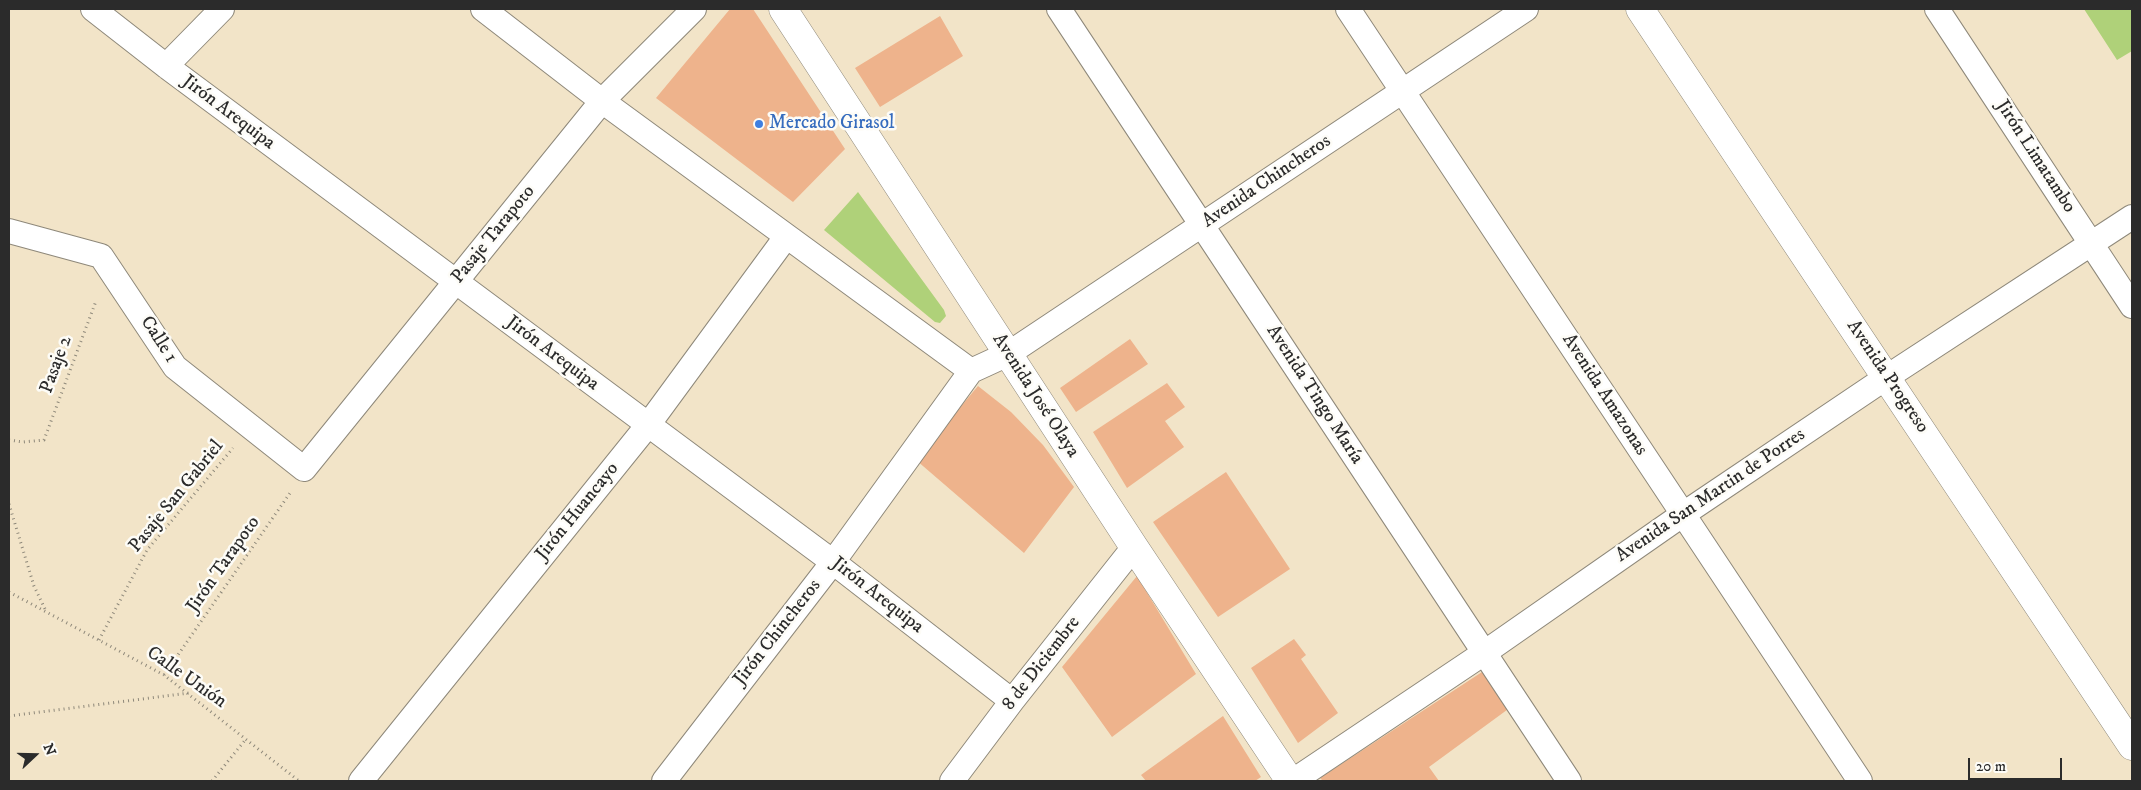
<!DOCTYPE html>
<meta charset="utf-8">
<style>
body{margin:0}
#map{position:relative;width:2141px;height:790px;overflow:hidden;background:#f2e4c8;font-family:"IM FELL DW Pica",serif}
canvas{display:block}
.frame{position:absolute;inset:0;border:10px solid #2b2b2b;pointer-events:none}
.north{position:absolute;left:10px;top:730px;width:50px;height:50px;-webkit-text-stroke:4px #fdfcf7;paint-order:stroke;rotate:69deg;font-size:14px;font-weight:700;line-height:20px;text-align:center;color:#2b2b2b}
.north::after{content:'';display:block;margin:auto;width:18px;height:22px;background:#2b2b2b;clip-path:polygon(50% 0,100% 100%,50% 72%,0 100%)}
.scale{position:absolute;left:1968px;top:758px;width:94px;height:22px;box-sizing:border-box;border:2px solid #2b2b2b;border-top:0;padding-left:6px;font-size:15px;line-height:18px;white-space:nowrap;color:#2b2b2b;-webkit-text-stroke:4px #fdfcf7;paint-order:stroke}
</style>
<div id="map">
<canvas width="2141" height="790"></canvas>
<div class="frame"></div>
<div class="north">N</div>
<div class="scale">20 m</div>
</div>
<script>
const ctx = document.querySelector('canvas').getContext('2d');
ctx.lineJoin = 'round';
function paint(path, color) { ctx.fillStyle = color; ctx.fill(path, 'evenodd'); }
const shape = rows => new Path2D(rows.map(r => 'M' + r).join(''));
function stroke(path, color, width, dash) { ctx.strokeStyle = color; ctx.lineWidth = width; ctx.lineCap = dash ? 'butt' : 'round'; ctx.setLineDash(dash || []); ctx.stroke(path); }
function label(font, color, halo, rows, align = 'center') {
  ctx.font = font + ' "IM FELL DW Pica",serif'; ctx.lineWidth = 5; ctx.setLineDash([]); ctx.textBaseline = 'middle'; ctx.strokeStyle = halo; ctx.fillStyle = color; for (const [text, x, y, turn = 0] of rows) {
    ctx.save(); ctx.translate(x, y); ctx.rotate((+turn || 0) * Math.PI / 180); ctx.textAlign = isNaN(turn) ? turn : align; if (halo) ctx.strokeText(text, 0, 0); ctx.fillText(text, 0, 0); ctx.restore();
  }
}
paint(shape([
 [2084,9,2132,9,2132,51,2117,60],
 [858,192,944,310,946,316,940,323,935,322,824,230]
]), '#afd179');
paint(shape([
 [730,9,753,9,845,149,793,202,656,98],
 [940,16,963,56,880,107,855,68],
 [1130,339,1148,364,1076,412,1060,388],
 [1167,383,1185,407,1165,421,1184,447,1127,488,1093,432],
 [978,386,1011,412,1043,445,1074,487,1024,553,916,460],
 [1226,472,1290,569,1218,617,1153,522],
 [1137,576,1196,674,1112,737,1062,667],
 [1294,639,1306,655,1301,659,1338,713,1298,743,1251,668],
 [1482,672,1511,707,1429,767,1439,781,1323,781,1320,778],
 [1223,716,1261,777,1255,781,1146,781,1141,775]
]), '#eeb38c');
const minor = shape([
 [93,9,166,66,833,562,1012,701],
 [483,9,602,101,971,371],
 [1059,9,1569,781],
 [1348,9,1860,781],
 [1937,9,2132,306],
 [166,66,222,9],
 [9,231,101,256,175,367,304,469,602,101,694,9],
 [361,781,648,425,786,237],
 [664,781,833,562,971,371,1008,354,1526,9],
 [952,781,1012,701,1134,547],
 [1293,781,1484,653,1682,515,1887,377,2132,217]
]);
const tertiary = shape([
 [783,9,1134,547,1290,781],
 [1640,9,2132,746]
]);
stroke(minor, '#8e887a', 26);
stroke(tertiary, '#8e887a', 29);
stroke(shape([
 [9,440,23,442,44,440,96,301],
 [9,504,34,586,46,611],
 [9,592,164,675,299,781],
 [99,640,147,550,233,448],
 [164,675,290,493],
 [9,716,189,693],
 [212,781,246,739]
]), '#8e887a', 3, [1, 4]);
stroke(minor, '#fff', 24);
stroke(tertiary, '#fff', 28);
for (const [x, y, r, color] of [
 [759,124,5,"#3f7fe0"]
]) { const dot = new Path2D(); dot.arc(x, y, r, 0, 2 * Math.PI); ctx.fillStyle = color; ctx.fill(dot); stroke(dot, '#fdfcf7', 2); }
label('19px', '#2b2b2b', '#fdfcf7', [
 ["Jirón Arequipa",228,113,37],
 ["Jirón Limatambo",2035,157,57],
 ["Avenida Chincheros",1267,182,-34],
 ["Pasaje Tarapoto",494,235,-51],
 ["Calle 1",158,340,57],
 ["Jirón Arequipa",552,354,37],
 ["Pasaje 2",57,365,-70],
 ["Avenida Progreso",1887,377,56],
 ["Avenida Tingo María",1314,395,57],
 ["Avenida Amazonas",1604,395,57],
 ["Avenida José Olaya",1035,396,57],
 ["Avenida San Martin de Porres",1711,496,-34],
 ["Pasaje San Gabriel",177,497,-51],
 ["Jirón Huancayo",578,512,-51],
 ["Jirón Tarapoto",224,565,-55],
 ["Jirón Arequipa",877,596,38],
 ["Jirón Chincheros",778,633,-52],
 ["8 de Diciembre",1042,664,-52],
 ["Calle Unión",186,678,35]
]);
label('19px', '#366cbe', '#fdfcf7', [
 ["Mercado Girasol",769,124]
], 'left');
</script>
